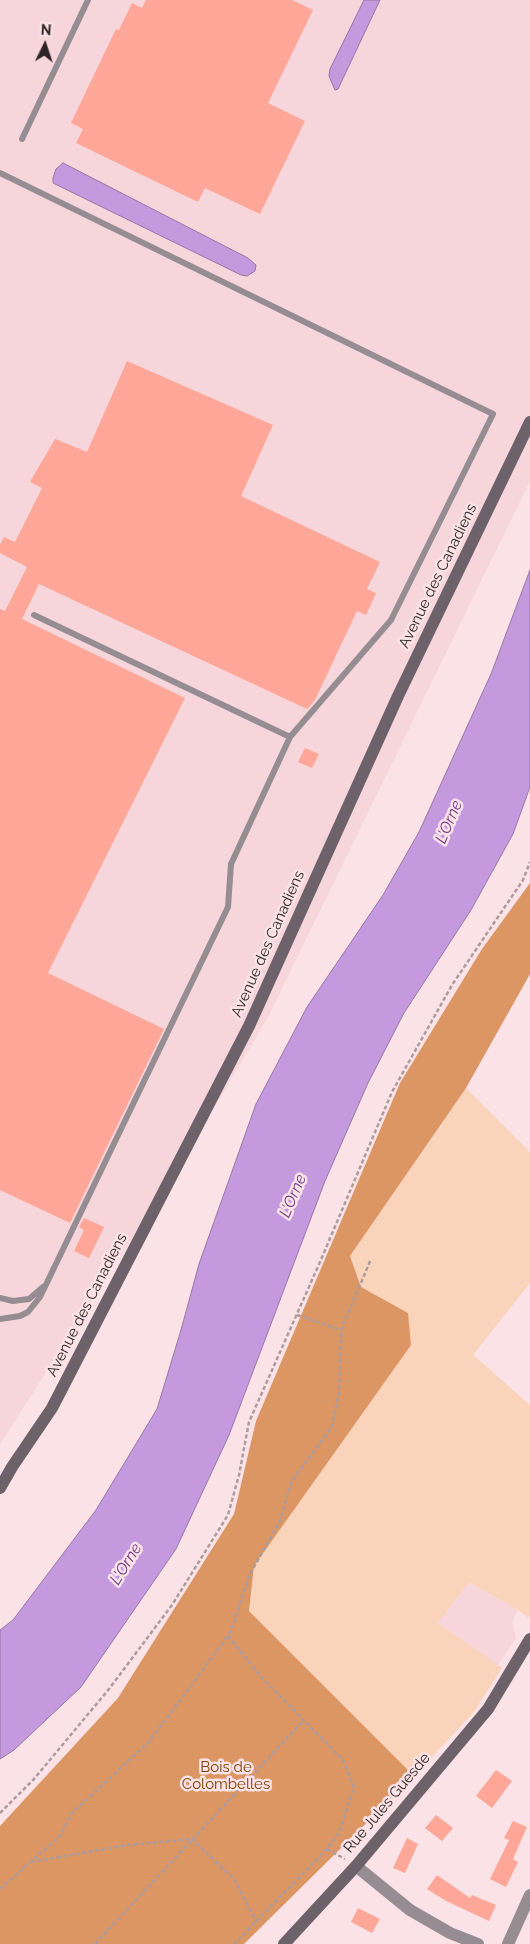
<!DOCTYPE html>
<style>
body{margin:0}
#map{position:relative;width:530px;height:1944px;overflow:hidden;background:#fae2e6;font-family:Raleway,sans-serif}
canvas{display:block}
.north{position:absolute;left:20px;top:20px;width:50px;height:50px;-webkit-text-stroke:4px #fae2e6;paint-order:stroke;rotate:4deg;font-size:14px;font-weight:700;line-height:20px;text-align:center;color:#2e2527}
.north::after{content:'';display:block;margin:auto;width:18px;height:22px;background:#2e2527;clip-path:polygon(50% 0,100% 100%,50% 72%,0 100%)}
</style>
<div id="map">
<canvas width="530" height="1944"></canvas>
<div class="north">N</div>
</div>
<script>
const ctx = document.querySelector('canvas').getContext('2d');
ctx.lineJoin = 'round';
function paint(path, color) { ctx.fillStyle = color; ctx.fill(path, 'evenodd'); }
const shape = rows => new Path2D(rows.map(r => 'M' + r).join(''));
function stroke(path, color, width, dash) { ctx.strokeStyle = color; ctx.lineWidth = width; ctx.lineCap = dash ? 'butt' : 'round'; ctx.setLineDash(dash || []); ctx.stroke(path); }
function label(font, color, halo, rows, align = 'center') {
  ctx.font = font + ' Raleway,sans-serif'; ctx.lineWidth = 5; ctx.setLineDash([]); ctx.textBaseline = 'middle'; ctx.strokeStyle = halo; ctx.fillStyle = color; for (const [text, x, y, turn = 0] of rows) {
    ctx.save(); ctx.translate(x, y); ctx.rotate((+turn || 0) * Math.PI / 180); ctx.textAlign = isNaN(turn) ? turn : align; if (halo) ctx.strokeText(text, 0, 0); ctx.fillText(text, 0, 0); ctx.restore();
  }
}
paint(shape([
 [0,0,530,0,530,481,268,1017,193,1143,0,1444],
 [469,1582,518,1610,512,1622,516,1638,497,1666,438,1623]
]), '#f6d5db');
paint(shape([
 [466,1088,530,1152,530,1283,473,1355,530,1405,530,1616,529,1618,518,1610,469,1582,438,1623,502,1668,473,1713,414,1776,249,1611,254,1566,315,1478,408,1313,361,1287,350,1256]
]), '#f9d3ba');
paint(shape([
 [530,883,530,974,466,1088,350,1256,361,1287,408,1313,411,1345,254,1566,249,1611,414,1776,244,1944,0,1944,0,1826,118,1698,234,1514,256,1421,400,1083,482,949]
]), '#db9664');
const water = shape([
 [364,0,380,0,338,89,335,90,329,76,330,69,364,0],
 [63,163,248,258,256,265,255,271,247,276,241,275,53,183,53,178,56,169,63,163],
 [530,570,530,787,513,834,471,910,404,1013,368,1083,325,1181,229,1435,176,1549,81,1687,14,1750,0,1759,0,1630,13,1620,96,1510,157,1409,181,1330,199,1264,256,1104,307,1007,383,895,419,832,491,674,530,570]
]);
paint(water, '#c599dd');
stroke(water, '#9876a6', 1);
paint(shape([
 [146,0,292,0,313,10,268,103,305,121,260,214,205,188,198,202,76,143,83,129,71,123,116,29,119,30,132,3,142,8],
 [127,361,273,425,241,496,380,562,367,589,376,593,366,615,357,611,315,700,307,709,39,584,22,619,185,698,48,973,164,1029,70,1223,0,1190,0,609,5,611,27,567,0,553,0,545,4,537,15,542,42,488,30,482,55,439,87,452],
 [305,748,319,754,312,768,298,762],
 [84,1218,104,1227,89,1258,74,1251,84,1230,79,1227],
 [496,1770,512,1781,492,1808,476,1796],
 [436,1815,453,1828,442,1841,425,1828],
 [513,1821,527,1827,513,1859,518,1862,506,1887,490,1879,509,1840,504,1838],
 [407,1838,418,1844,405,1873,393,1868],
 [437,1875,470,1898,472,1895,496,1905,489,1921,446,1901,427,1889],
 [358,1908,380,1919,372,1933,351,1922]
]), '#fea798');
stroke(shape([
 [297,1315,341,1330],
 [228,1636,262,1678,343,1760,354,1787,339,1833,327,1849,234,1944],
 [0,1813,34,1779,109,1689,172,1605,228,1515,239,1475,249,1422,320,1262,392,1092,452,985,523,880,530,862],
 [327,1849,345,1859],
 [31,1862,128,1845,192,1839,234,1879,256,1921],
 [0,1889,60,1836,72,1813,149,1742,228,1636,235,1621,238,1608,250,1574,280,1521,291,1482,332,1427,339,1393,341,1330,371,1259],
 [95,1944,304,1720]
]), '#ad9b9e', 2.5, [4, 2.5]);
stroke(shape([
 [22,139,88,0],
 [0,173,493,414,391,620,290,737,231,864,228,907,40,1297,28,1312,20,1316,0,1319],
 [34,615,290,737],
 [0,1298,13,1301,29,1299,43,1287]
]), '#958d92', 6);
stroke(shape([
 [356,1866,410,1910,450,1933,478,1944],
 [508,1944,530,1895]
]), '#958d92', 12);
stroke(shape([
 [0,1488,12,1467,52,1408,249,1026,398,696,530,422],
 [284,1944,356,1866,488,1709,530,1639]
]), '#6d6269', 12);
label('15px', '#2e2527', '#fae2e6', [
 ["Avenue des Canadiens",438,576,-64],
 ["Avenue des Canadiens",268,944,-66],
 ["Avenue des Canadiens",87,1305,-63],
 ["Rue Jules Guesde",387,1803,-50]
]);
label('15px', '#814102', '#fae2e6', [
 ["Bois de",226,1767],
 ["Colombelles",226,1784]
]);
label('italic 16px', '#6f3989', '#fae2e6', [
 ["L'Orne",449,822,-67],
 ["L'Orne",293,1196,-67],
 ["L'Orne",126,1564,-58]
]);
</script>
